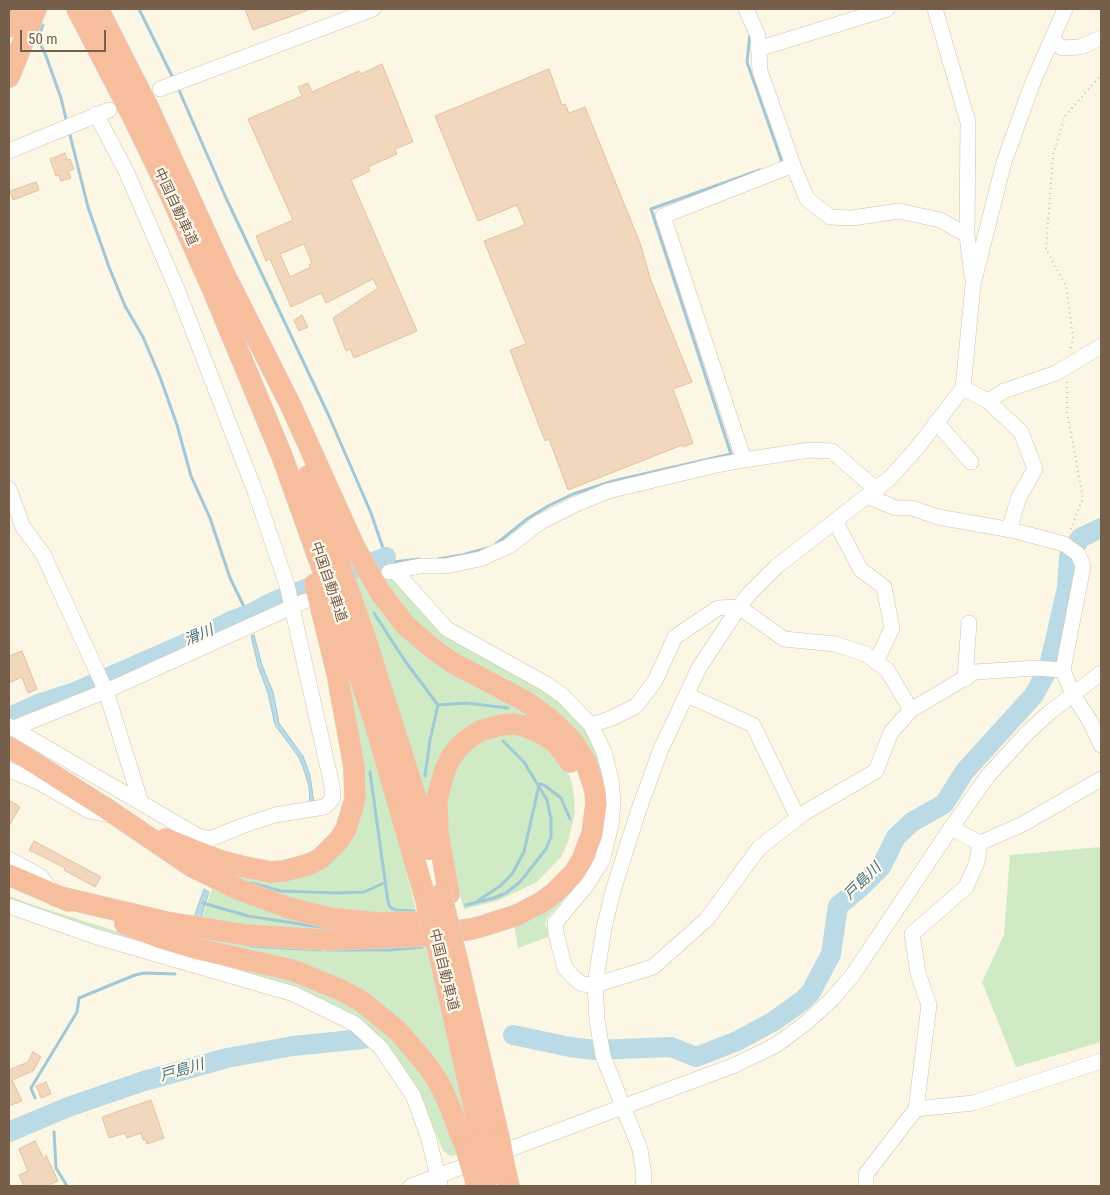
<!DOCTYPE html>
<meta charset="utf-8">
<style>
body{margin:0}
#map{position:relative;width:1110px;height:1195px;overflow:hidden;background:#fcf6e5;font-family:"Roboto Condensed",sans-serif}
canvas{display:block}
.frame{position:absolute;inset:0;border:10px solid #755e4a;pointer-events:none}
.scale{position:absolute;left:20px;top:30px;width:86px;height:22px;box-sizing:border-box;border:2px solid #755e4a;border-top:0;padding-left:6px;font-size:15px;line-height:18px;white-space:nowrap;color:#755e4a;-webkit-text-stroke:4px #fff9eb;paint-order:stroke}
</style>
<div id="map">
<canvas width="1110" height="1195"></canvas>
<div class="frame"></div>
<div class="scale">50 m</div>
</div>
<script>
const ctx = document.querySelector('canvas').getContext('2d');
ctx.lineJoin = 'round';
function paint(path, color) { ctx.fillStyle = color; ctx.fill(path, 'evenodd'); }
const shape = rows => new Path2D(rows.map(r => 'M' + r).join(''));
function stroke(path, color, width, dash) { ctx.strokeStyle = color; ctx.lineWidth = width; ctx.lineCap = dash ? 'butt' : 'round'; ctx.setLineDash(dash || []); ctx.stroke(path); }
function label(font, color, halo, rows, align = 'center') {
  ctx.font = font + ' "Roboto Condensed","Noto Sans JP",sans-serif'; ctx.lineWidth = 4.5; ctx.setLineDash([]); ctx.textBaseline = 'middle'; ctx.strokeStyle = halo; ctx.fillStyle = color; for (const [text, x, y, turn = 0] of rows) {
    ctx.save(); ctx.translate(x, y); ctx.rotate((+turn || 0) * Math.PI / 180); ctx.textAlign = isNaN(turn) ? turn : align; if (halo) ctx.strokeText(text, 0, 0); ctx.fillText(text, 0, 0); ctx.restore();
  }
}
paint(shape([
 [348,549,376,599,543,722,476,725,431,821,347,558],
 [387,577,392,578,525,679,563,703,587,729,597,750,606,790,599,850,588,873,547,918,545,924,550,936,518,948,514,925,578,879,595,766,427,636,379,580],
 [340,662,352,681,395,827,417,915,354,914,282,899,175,848,270,880,355,830],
 [492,734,525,735,549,748,565,767,571,779,574,797,575,813,568,842,561,857,537,882,497,901,464,909,455,879,445,813,451,774,477,741],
 [1101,847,1101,1042,1016,1067,982,982,1004,935,1010,855],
 [213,886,357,933,201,921],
 [9,896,30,904,172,949,283,976,342,999,385,1029,424,1074,460,1154,451,1156,443,1151,423,1101,350,1015,331,1003,302,990,135,942,9,900],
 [138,922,425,942,470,1135,393,1018]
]), '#cfeac4');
const water = shape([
 [254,635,262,665,273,692,279,723,303,756,310,775,314,803,310,804,309,786,303,767,298,756,275,725,268,693,258,666,251,636,254,635],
 [204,889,209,892,201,918,194,917,204,889]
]);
paint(water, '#badae6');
stroke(water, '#a0c8d7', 1);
stroke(shape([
 [139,9,174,80],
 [43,25,38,39,46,56,61,98,67,123],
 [750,34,747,62,782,162,780,163],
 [178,88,226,198,328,414,371,513,386,557,393,562,420,559],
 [69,131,88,207,109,267,125,306,143,337,160,377,177,425,191,476,210,518,230,578,248,615],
 [496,544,527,519,548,506,573,494,613,481,731,454,651,209,760,170],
 [438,559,462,555,488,548],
 [374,613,405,661,438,705,430,740,425,776],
 [438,705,466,703,508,708],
 [370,772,388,902,390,907,395,910,414,911],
 [540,784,544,785,561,798,570,819],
 [251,883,281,891,337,893,364,892,384,883],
 [479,900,500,886,512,874,524,852,539,785],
 [203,903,248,916,326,928],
 [466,905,494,898,506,893,520,882,546,849,551,837,551,819,547,800,524,762,503,741],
 [251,946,322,950],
 [328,950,390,950,422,947],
 [35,1098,31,1088,77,1012,79,998,135,975,144,973,175,974],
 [54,1132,56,1168,67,1186]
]), '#a0c8d7', 3);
stroke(shape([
 [12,716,41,703,75,692,196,639,233,620,248,615,275,601,386,557],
 [513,1035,570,1047,595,1050,671,1047,696,1057,737,1041,774,1021,802,1001,811,992,831,954,838,906,861,887,881,867,896,837,912,822,944,804,965,771,1034,695,1048,669,1055,640,1067,588,1069,557,1080,538,1101,528],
 [9,1132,68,1107,144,1081,227,1058,293,1046,363,1039]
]), '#badae6', 20);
const building = shape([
 [245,9,308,9,308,10,253,30,245,9],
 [382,64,413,142,395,149,397,154,368,167,370,171,351,180,417,331,354,358,350,349,346,351,333,318,378,288,373,279,326,303,321,293,291,307,270,259,266,261,256,236,293,220,248,119,302,96,298,87,308,83,312,92,359,71,361,74,382,64],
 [304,244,312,263,309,265,311,267,290,277,280,254,304,244],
 [549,69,562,105,565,104,569,113,585,107,640,243,651,281,692,382,673,389,693,443,683,447,682,445,568,490,549,439,545,441,510,350,526,344,484,241,525,225,517,205,478,221,435,116,549,69],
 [65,153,67,160,70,159,74,169,68,171,71,178,61,181,59,175,56,176,50,159,65,153],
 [36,182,39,190,13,200,10,191,36,182],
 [302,315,308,327,299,331,294,320,302,315],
 [22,651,37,689,28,693,22,677,9,683,9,656,22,651],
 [9,800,20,807,9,826,9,800],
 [34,841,101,877,95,887,64,870,65,868,29,850,34,841],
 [33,1052,41,1057,33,1071,12,1080,22,1101,9,1106,9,1070,28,1062,33,1052],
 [46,1082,51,1094,41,1098,36,1086,46,1082],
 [151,1100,164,1138,147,1144,146,1140,143,1140,141,1133,127,1138,125,1133,109,1138,102,1117,151,1100],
 [35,1141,45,1161,46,1155,58,1181,51,1184,52,1186,24,1186,19,1175,28,1171,19,1149,35,1141]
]);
paint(building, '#f1d8bd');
stroke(building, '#e4c19e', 1);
const minor = shape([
 [935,9,968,122,967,235,972,276],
 [1052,39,1062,48,1080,47,1101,38],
 [758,49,887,9],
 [160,89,373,9],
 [9,151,109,110],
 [793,165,807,199,830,217,852,218,899,211,940,220,967,235],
 [963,388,988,401,1004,391,1056,373,1101,346],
 [988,401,1021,432,1035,469,1019,497,1009,530],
 [936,422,971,462],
 [744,460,663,216,793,165,760,71,758,36,746,9],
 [9,489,23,527,43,554,106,691,141,803],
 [869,497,896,508,912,508,938,517,1012,530,1064,544,1078,554,1083,566,1063,670,1073,695,1090,721,1101,745],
 [835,521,861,570,884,587,892,628,876,662],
 [395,571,447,629,546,684,562,695,591,725,604,752,611,779,613,803,611,825,602,861,586,886,555,923,556,934,565,968,574,978,582,984,595,985,653,967,707,919,759,848,804,813,876,771,891,732,911,710,975,672,1036,668,1063,670],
 [389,572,420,566,445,566,480,559,509,546,540,522,576,504,608,491,712,466,744,460,809,450,832,451,877,490],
 [965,679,969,623],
 [687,695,753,725,798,818],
 [591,725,612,718,636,706,655,681,675,637,718,608,739,607,784,639,835,644,866,654,887,670,911,710],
 [9,726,198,836,210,839,242,826,275,815,324,807,329,803,333,797,332,786,287,585,256,494,177,289,126,171,96,114],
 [14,728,106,691,305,601],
 [9,770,39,782,89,811,109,815],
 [951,828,980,843,1023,824,1101,779],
 [9,859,40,876,54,893],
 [9,906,94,936,294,994,355,1024,381,1048,413,1095,428,1136,440,1185],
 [916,1109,973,1103,1101,1061],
 [411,1186,735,1065,776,1045,806,1023,831,1000,852,976,951,828,987,777,1027,733,1050,712,1101,673],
 [643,1186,644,1176,640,1149,603,1056,597,1020,595,985,604,928,613,891,638,812,661,749,699,668,739,607,750,593,776,567,890,478,917,448,963,388,973,285,1004,162,1033,82,1065,9],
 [866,1186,866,1174,916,1109,929,1005,918,973,912,934,966,887,977,862,980,843]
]);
const highway = shape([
 [77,9,133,117,171,196,212,288,282,456,347,638,376,727,425,897],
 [98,9,149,109,234,295],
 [9,27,16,9],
 [9,77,36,9],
 [308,476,364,634,421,814,429,849],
 [9,747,107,809,191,866,240,890,289,908,329,918,379,923,418,922],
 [166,839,221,861,240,866,270,872,284,871,307,865,320,859,339,840,346,829,355,799,354,767,337,673,315,584],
 [9,875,69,901],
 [449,894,438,833,437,798,445,770,451,757,460,746,469,738,480,731,501,725,514,724,524,726,546,736,557,744,570,762],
 [56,896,166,922,246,935,327,940,422,936,472,929,489,924,517,915,542,902,554,893,574,873,582,860,592,834,596,804,595,791,586,762,570,738,549,718,525,701,453,663,436,651,406,626,380,592,355,548,290,404,229,283],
 [125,924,161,938,198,949,292,970,341,990,361,1001,398,1031,427,1065,439,1083,448,1102,467,1151],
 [456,955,499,1138],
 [440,958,482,1143],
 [505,1170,509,1186]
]);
stroke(minor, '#d0c1ae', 16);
stroke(highway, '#ded8d4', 22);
stroke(shape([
 [1071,348,1073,337,1066,286,1046,249,1053,155,1065,116,1101,75],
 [1067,382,1067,412,1083,498,1069,533]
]), '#d6bba0', 2, [1, 4]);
stroke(minor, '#fff', 15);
stroke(highway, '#f6be9d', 21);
const highwayBridge = shape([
 [441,894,456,955],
 [425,897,440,958],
 [499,1138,505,1170],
 [482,1143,489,1177],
 [467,1151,476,1182]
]);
stroke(highwayBridge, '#ded8d4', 22, []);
stroke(highwayBridge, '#f6be9d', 21);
label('14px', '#755e4a', '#fff9eb', [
 ["中国自動車道",175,207,65],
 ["中国自動車道",328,582,71],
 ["中国自動車道",443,970,76]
]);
label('italic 15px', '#447488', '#fff9eb', [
 ["滑川",199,636,-23],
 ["戸島川",863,882,-45],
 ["戸島川",182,1071,-16]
]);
</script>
